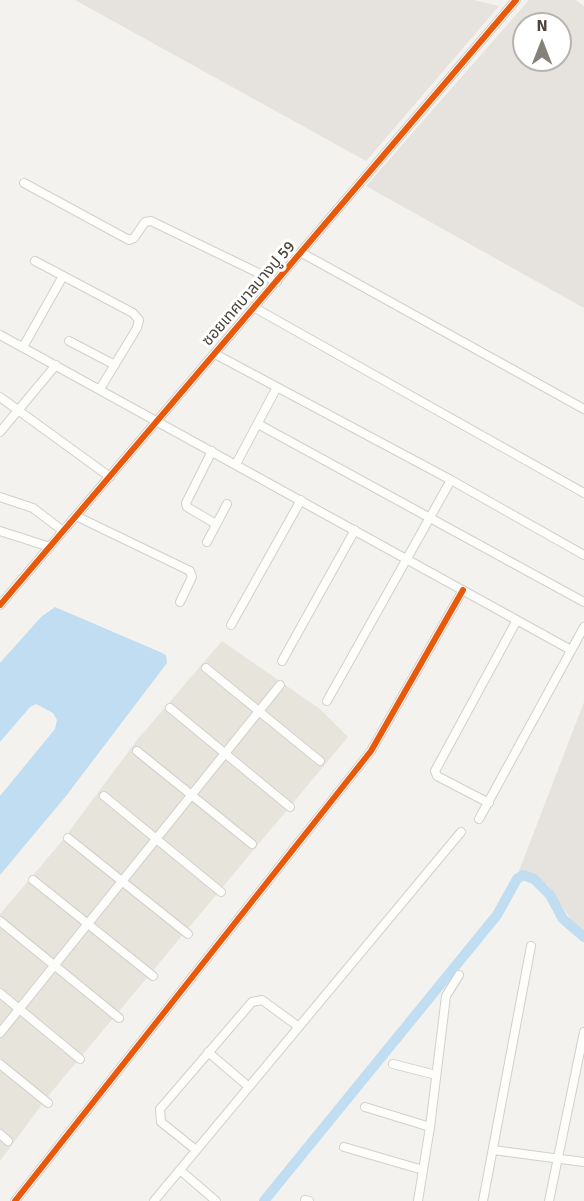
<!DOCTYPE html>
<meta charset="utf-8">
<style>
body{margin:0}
#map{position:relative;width:584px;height:1201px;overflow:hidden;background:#f4f2ee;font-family:Signika,sans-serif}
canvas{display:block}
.north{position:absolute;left:512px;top:12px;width:60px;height:60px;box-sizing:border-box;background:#fff;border:2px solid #b7b4b0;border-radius:50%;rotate:0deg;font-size:16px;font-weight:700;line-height:24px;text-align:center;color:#4b4439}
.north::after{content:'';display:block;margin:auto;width:21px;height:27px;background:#868178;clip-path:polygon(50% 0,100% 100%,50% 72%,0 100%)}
</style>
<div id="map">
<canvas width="584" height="1201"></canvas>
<div class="north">N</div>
</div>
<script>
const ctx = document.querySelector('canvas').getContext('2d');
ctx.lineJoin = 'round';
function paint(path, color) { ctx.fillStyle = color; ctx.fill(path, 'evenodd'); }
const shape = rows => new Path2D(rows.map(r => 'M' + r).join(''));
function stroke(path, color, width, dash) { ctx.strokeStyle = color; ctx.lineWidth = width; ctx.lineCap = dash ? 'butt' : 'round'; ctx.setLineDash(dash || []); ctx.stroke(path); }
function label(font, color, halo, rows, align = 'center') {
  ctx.font = font + ' Signika,"Noto Sans Thai",sans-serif'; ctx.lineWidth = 6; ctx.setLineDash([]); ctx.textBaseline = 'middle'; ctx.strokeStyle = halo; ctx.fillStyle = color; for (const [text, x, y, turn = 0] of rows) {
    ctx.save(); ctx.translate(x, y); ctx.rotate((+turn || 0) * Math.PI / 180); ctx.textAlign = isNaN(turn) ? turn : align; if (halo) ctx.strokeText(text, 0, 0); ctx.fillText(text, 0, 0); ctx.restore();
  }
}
paint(shape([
 [222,641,320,709,348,737,49,1095,0,1161,0,914,62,841,137,740]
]), '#e7e4dc');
paint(shape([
 [75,0,474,0,499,6,366,161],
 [529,0,576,0,584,6,584,308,366,186],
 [524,24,560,24,560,60,524,60],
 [584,702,584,931,574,924,548,885,519,871]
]), '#e6e2de');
paint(shape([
 [55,607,160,652,166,655,167,663,66,796,0,875,0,796,55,729,57,720,53,713,36,704,30,707,0,742,0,663,41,617]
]), '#c0ddf1');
stroke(shape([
 [264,1201,497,915,517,879,523,875,534,879,550,895,563,919,584,937]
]), '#c0ddf1', 10);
const street = shape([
 [24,183,129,240,134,238,145,222,151,221,277,282],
 [302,253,584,409],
 [35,261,133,313,139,320,137,328,100,389],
 [255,308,584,493],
 [0,335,571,650],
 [69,341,115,365],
 [23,347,63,276],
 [215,354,451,480,584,555],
 [0,397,110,477],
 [258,424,584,602],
 [0,432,56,365],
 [212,451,186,503,187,507,216,524],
 [236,464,277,387],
 [0,497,33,508,63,531],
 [76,516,190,571,192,577,180,602],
 [0,531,50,547],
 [207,542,227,504],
 [0,605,516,0],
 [231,625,301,500],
 [282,661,355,530],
 [206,668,320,761],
 [327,701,451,480],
 [170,708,290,807],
 [137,751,252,844],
 [104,796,221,892],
 [489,803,437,776,435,771,517,620],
 [479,819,584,627],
 [68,838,188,934],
 [33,880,153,976],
 [0,921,119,1018],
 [0,993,80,1059],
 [0,1033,280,685],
 [208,1052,249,1087],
 [0,1064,48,1103],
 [393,1064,436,1075],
 [365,1107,430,1127],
 [0,1134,8,1141],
 [344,1147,423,1170],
 [196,1150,161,1122,160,1109,252,1002,262,1000,299,1027],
 [493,1150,584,1162],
 [180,1170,216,1201],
 [305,1200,309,1201],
 [15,1201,371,751,463,590],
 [154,1201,461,832],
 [418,1201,430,1127,446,996,459,975],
 [483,1201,531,946],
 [549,1201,584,1032]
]);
stroke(street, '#d2d0cb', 10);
stroke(street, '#fdfdfc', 8);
stroke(shape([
 [0,605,516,0],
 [15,1201,371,751,463,590]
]), '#e8590c', 6);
label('16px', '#4b4439', '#fff', [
 ["ซอยเทศบาลบางปู 59",249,294,-49]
]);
</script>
